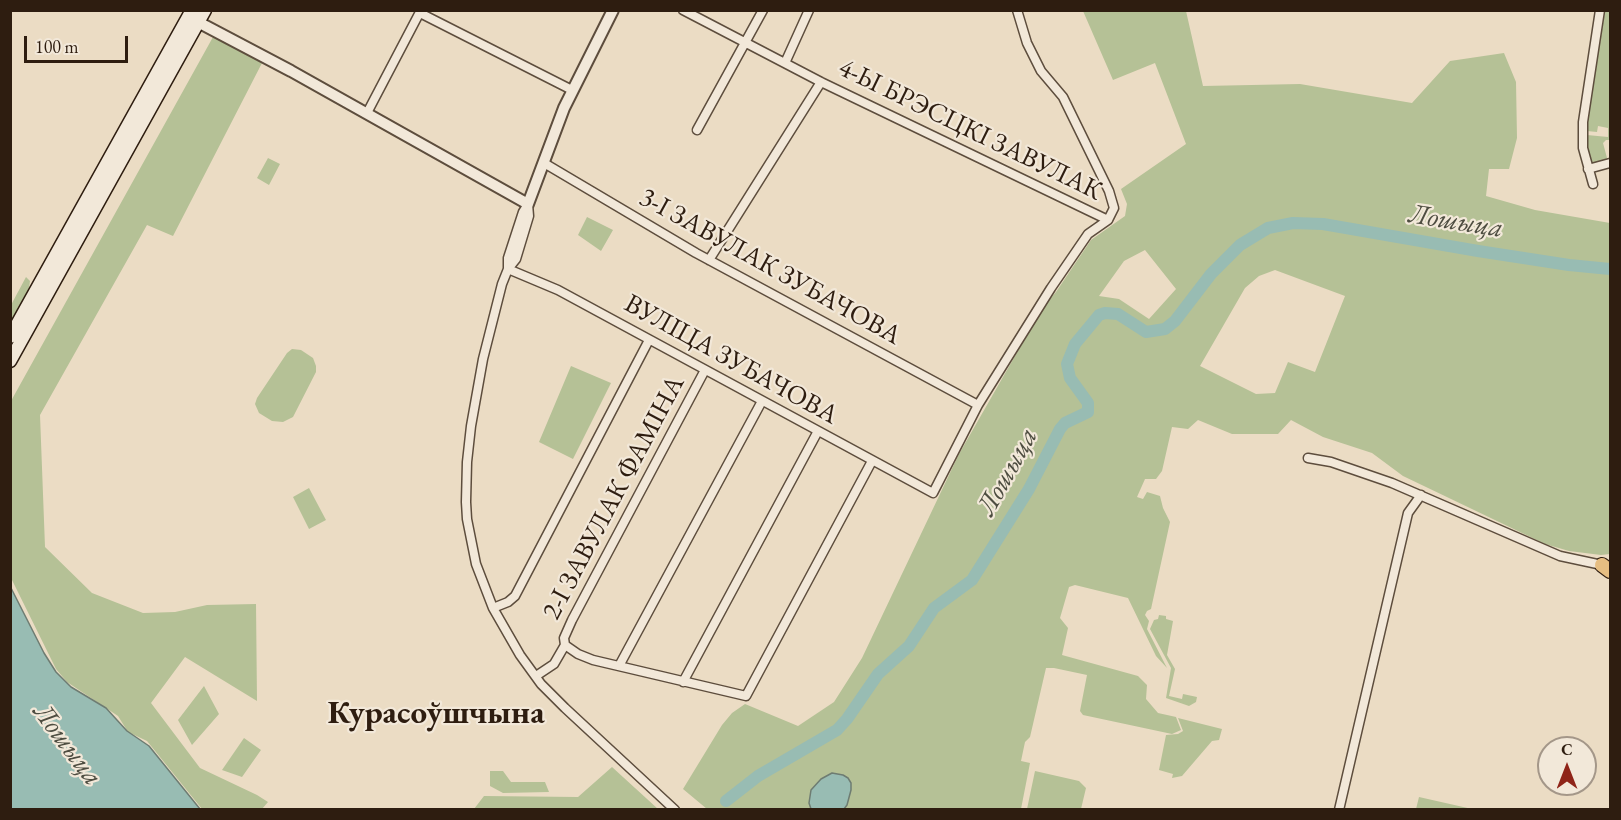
<!DOCTYPE html>
<meta charset="utf-8">
<style>
body{margin:0}
#map{position:relative;width:1621px;height:820px;overflow:hidden;background:#ebdcc4;font-family:"EB Garamond",serif}
canvas{display:block}
.frame{position:absolute;inset:0;border:12px solid #2e1d10;pointer-events:none}
.north{position:absolute;left:1537px;top:736px;width:60px;height:60px;box-sizing:border-box;background:#f2e8d9;border:2px solid #a49789;border-radius:50%;rotate:0deg;font-size:16px;font-weight:700;line-height:24px;text-align:center;color:#2e1d10}
.north::after{content:'';display:block;margin:auto;width:21px;height:27px;background:#8f2418;clip-path:polygon(50% 0,100% 100%,50% 72%,0 100%)}
.scale{position:absolute;left:24px;top:36px;width:104px;height:27px;box-sizing:border-box;border:3px solid #2e1d10;border-top:0;padding-left:8px;font-size:18px;line-height:21px;white-space:nowrap;color:#2e1d10;-webkit-text-stroke:4px #f2e8d9;paint-order:stroke}
</style>
<div id="map">
<canvas width="1621" height="820"></canvas>
<div class="frame"></div>
<div class="north">С</div>
<div class="scale">100 m</div>
</div>
<script>
const ctx = document.querySelector('canvas').getContext('2d');
ctx.lineJoin = 'round';
function paint(path, color) { ctx.fillStyle = color; ctx.fill(path, 'evenodd'); }
const shape = rows => new Path2D(rows.map(r => 'M' + r).join(''));
function stroke(path, color, width, dash) { ctx.strokeStyle = color; ctx.lineWidth = width; ctx.lineCap = dash ? 'butt' : 'round'; ctx.setLineDash(dash || []); ctx.stroke(path); }
function label(font, color, halo, rows, align = 'center') {
  ctx.font = font + ' "EB Garamond",serif'; ctx.lineWidth = 4.5; ctx.setLineDash([]); ctx.textBaseline = 'middle'; ctx.strokeStyle = halo; ctx.fillStyle = color; for (const [text, x, y, turn = 0] of rows) {
    ctx.save(); ctx.translate(x, y); ctx.rotate((+turn || 0) * Math.PI / 180); ctx.textAlign = isNaN(turn) ? turn : align; if (halo) ctx.strokeText(text, 0, 0); ctx.fillText(text, 0, 0); ctx.restore();
  }
}
paint(shape([
 [1083,11,1186,11,1203,86,1300,84,1412,103,1450,61,1504,53,1516,82,1517,138,1509,169,1489,169,1486,196,1535,210,1610,223,1610,554,1601,555,1569,551,1545,544,1403,476,1372,453,1323,437,1291,420,1278,434,1232,434,1198,420,1188,429,1172,427,1162,471,1156,479,1145,479,1137,497,1143,499,1147,492,1160,496,1163,508,1170,522,1151,609,1147,611,1145,615,1149,621,1147,629,1167,668,1156,656,1128,598,1075,585,1069,587,1060,618,1068,628,1062,655,1138,676,1147,685,1146,699,1158,713,1176,717,1181,730,1172,734,1083,715,1080,711,1087,675,1054,668,1046,668,1030,737,1025,742,1021,761,1030,763,1021,809,707,809,683,789,722,725,732,713,745,704,798,726,834,702,862,658,959,454,1043,307,1056,292,1091,240,1125,216,1127,204,1121,189,1186,144,1155,63,1113,80],
 [1145,250,1176,289,1149,319,1119,299,1099,296,1124,261],
 [1275,270,1345,296,1315,372,1288,362,1275,393,1256,394,1200,366,1245,288,1259,276],
 [1605,11,1610,11,1610,140,1606,140,1603,143,1607,158,1604,161,1593,163,1589,158,1587,135,1608,137,1608,128,1598,126,1597,132,1587,131,1587,123],
 [213,37,262,63,173,236,147,225,40,415,45,547,92,593,143,613,175,612,207,605,256,604,257,701,185,657,151,703,200,768,257,795,268,802,262,809,202,809,147,741,128,732,118,716,67,682,56,669,11,578,11,401],
 [268,158,280,164,269,185,257,178],
 [587,217,613,230,601,251,578,235],
 [26,277,30,281,29,288,11,322,11,305],
 [292,349,301,350,313,358,316,366,316,372,293,417,283,422,272,421,259,413,255,404,257,398,287,353],
 [571,366,611,383,573,459,539,442],
 [309,488,326,520,309,529,293,497],
 [1159,615,1166,616,1166,619,1173,621,1167,655,1175,669,1169,696,1182,699,1183,694,1197,697,1196,702,1189,706,1166,698,1171,668,1150,629,1154,620,1158,619],
 [204,686,219,714,192,745,178,720],
 [1178,718,1222,729,1219,740,1212,741,1182,776,1172,778,1173,774,1159,770,1166,735,1178,734,1183,731],
 [244,738,261,750,242,777,222,770],
 [612,767,658,809,474,809,484,796,578,797],
 [490,771,503,771,511,782,545,782,549,792,503,793,490,786],
 [1035,771,1079,781,1086,788,1081,809,1027,809],
 [1419,797,1472,809,1416,809]
]), '#b5c196');
const water = shape([
 [10,586,44,653,56,672,71,687,106,708,127,731,149,746,200,809,11,809,10,586],
 [832,773,843,775,848,778,851,783,851,790,847,805,844,809,811,809,809,803,811,790,821,779,832,773]
]);
paint(water, '#98bcb3');
stroke(water, '#6e7c72', 1.5);
stroke(shape([
 [726,801,758,776,837,730,847,719,878,674,909,646,934,608,972,580,1029,489,1060,429,1065,423,1088,412,1088,403,1070,378,1067,364,1075,344,1099,315,1105,313,1118,314,1146,332,1165,329,1175,321,1211,274,1240,245,1268,228,1293,223,1323,224,1478,251,1569,265,1610,269]
]), '#98bcb3', 12);
const minor = shape([
 [1017,10,1027,43,1041,71,1063,97,1109,191,1114,208,1108,220],
 [420,13,572,90],
 [785,63,809,10],
 [367,113,421,10],
 [697,130,763,10],
 [544,163,696,253,978,405],
 [1588,169,1610,163],
 [1593,184,1583,148,1583,122,1600,10],
 [528,204,523,212,508,258,508,269,502,284,483,359,471,426,467,462,466,502,467,519,476,564,493,608,520,655,541,684,565,708,675,810],
 [709,260,821,82],
 [508,269,558,290,933,493,978,405,1051,288,1088,234,1108,220,821,82,683,10],
 [508,269,516,259,529,216,528,204],
 [1308,458,1331,462,1392,483,1560,556,1602,565],
 [493,608,508,602,515,596,649,340],
 [565,645,564,638,572,620,705,370],
 [619,666,762,401],
 [536,676,554,664,565,645,578,654,593,660,746,696,872,461],
 [683,682,818,431],
 [1339,810,1408,513,1421,495]
]);
const tertiary = shape([
 [198,22,291,71,528,204,564,108,613,10]
]);
const secondary = shape([
 [10,337,192,10],
 [10,361,205,10]
]);
const primary = shape([
 [1602,565,1610,571]
]);
stroke(minor, '#5d4d3d', 11);
stroke(tertiary, '#5d4d3d', 14);
stroke(secondary, '#2e1d10', 15);
stroke(primary, '#2e1d10', 16);
stroke(minor, '#f2e8d9', 8);
stroke(tertiary, '#f2e8d9', 10);
stroke(secondary, '#f2e8d9', 12);
stroke(primary, '#e6be82', 14);
label('27px', '#2e1d10', '#f2e8d9', [
 ["4-Ы БРЭСЦКІ ЗАВУЛАК",970,130,26],
 ["3-І ЗАВУЛАК ЗУБАЧОВА",770,267,29],
 ["ВУЛІЦА ЗУБАЧОВА",731,360,29],
 ["2-І ЗАВУЛАК ФАМІНА",614,498,-62]
]);
label('italic 28px', '#4e4d41', '#f2e8d9', [
 ["Лошыца",1456,222,9],
 ["Лошыца",1008,472,-61],
 ["Лошыца",67,745,53]
]);
label('bold 33px', '#2e1d10', '#f2e8d9', [
 ["Курасоўшчына",436,714]
]);
</script>
